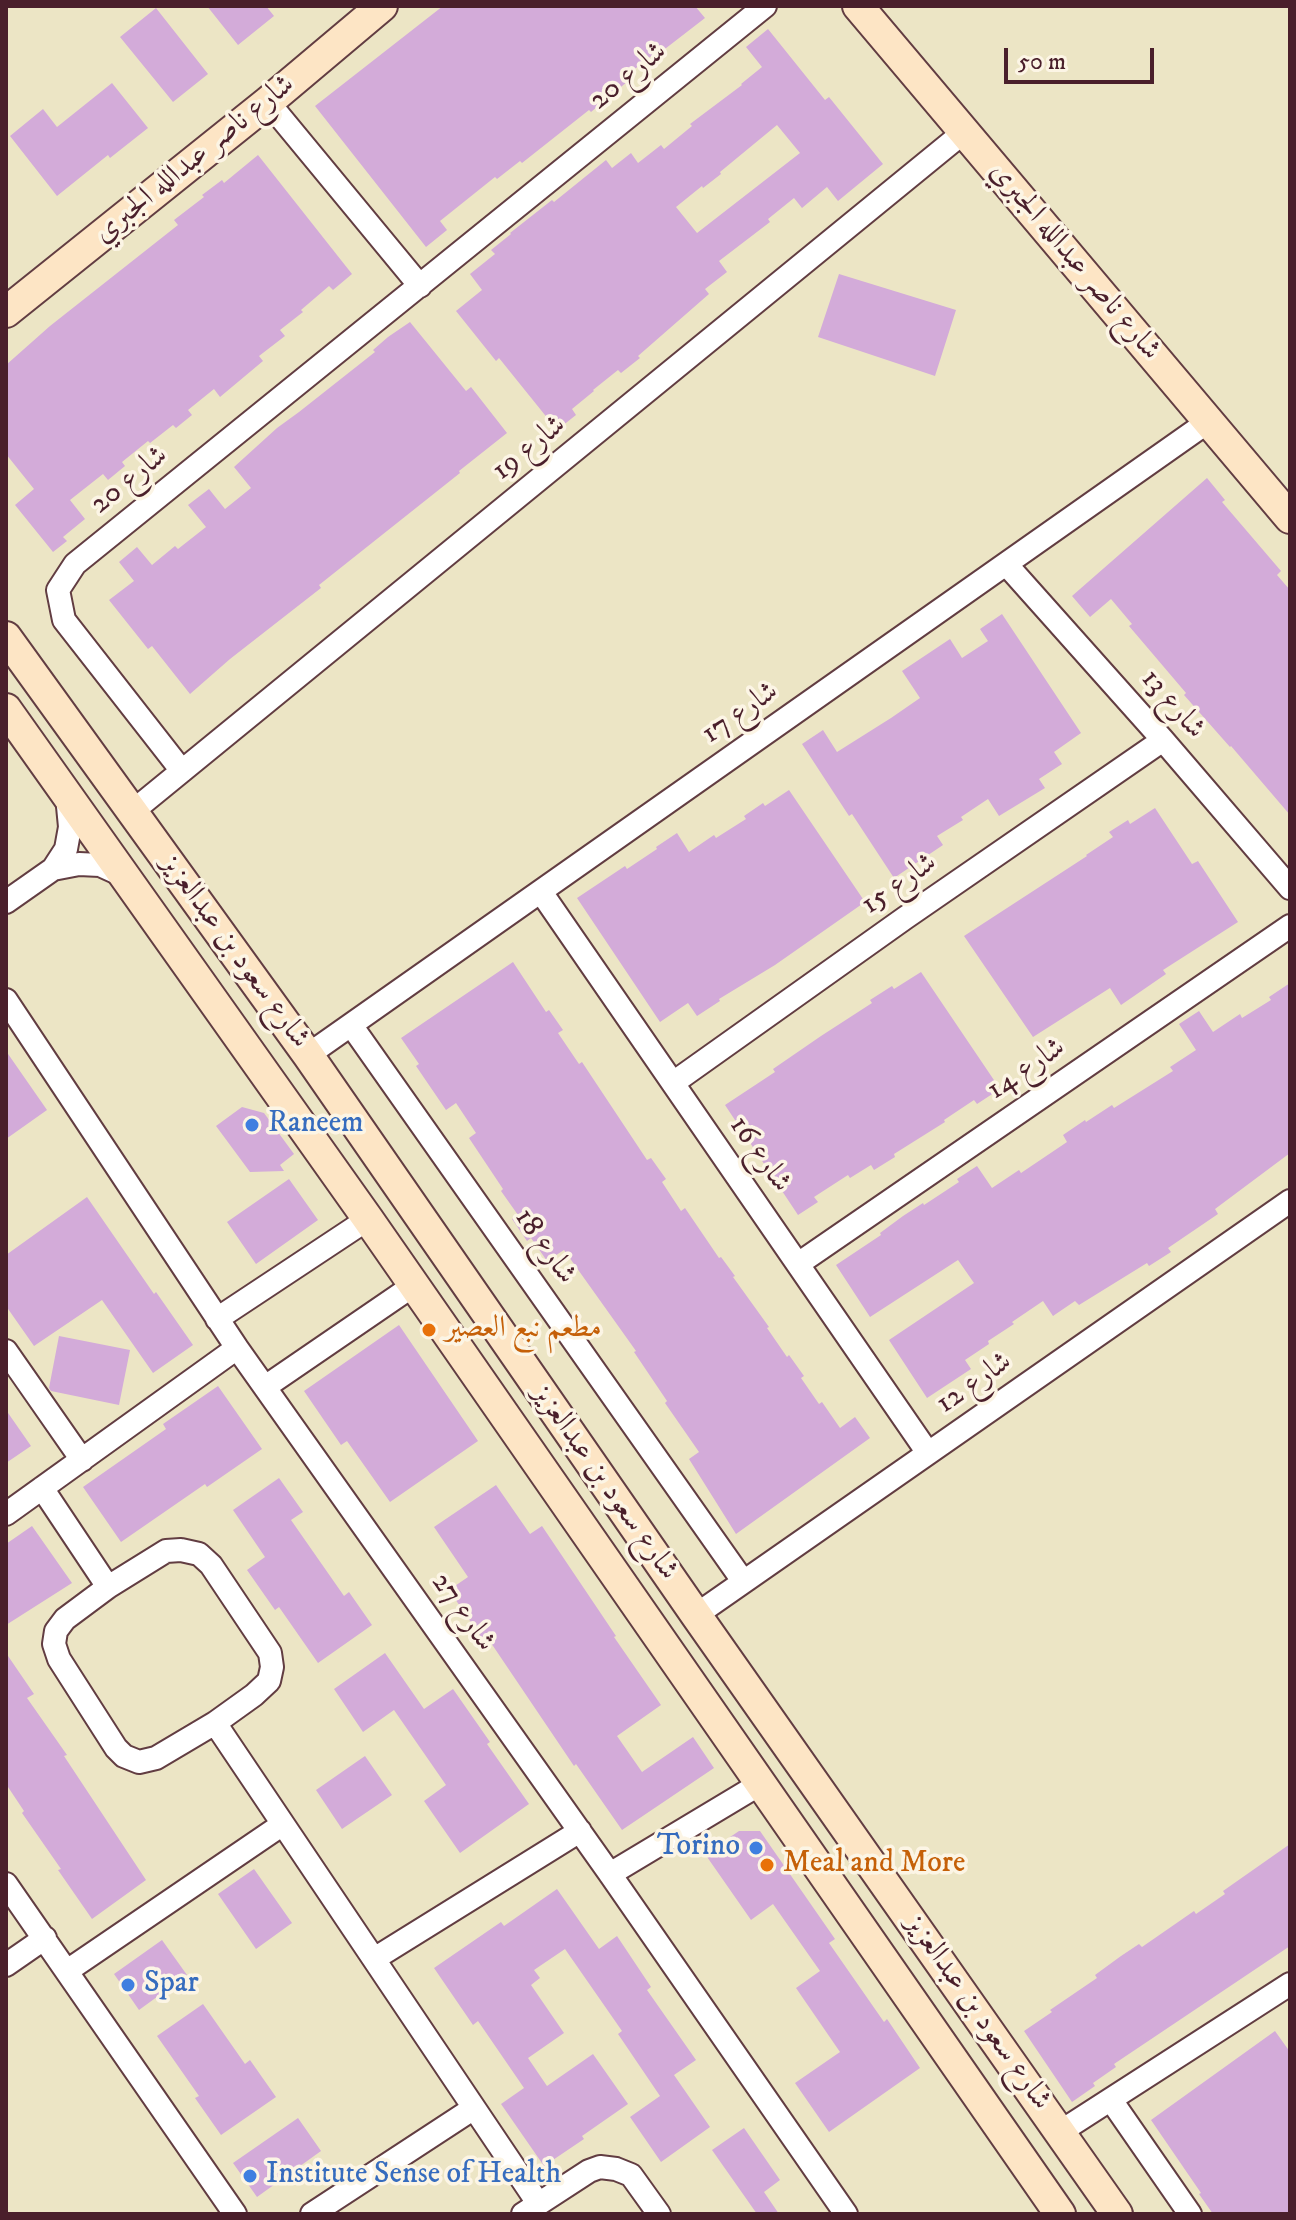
<!DOCTYPE html>
<meta charset="utf-8">
<style>
body{margin:0}
#map{position:relative;width:1296px;height:2220px;overflow:hidden;background:#ece5c5;font-family:"IM FELL DW Pica",serif}
canvas{display:block}
.frame{position:absolute;inset:0;border:8px solid #4a1f2b;pointer-events:none}
.scale{position:absolute;left:1004px;top:48px;width:150px;height:36px;box-sizing:border-box;border:4px solid #4a1f2b;border-top:0;padding-left:10px;font-size:24px;line-height:28px;white-space:nowrap;color:#4a1f2b;-webkit-text-stroke:6px #fcf5e5;paint-order:stroke}
</style>
<div id="map">
<canvas width="1296" height="2220"></canvas>
<div class="frame"></div>
<div class="scale">50 m</div>
</div>
<script>
const ctx = document.querySelector('canvas').getContext('2d');
ctx.lineJoin = 'round';
function paint(path, color) { ctx.fillStyle = color; ctx.fill(path, 'evenodd'); }
const shape = rows => new Path2D(rows.map(r => 'M' + r).join(''));
function stroke(path, color, width, dash) { ctx.strokeStyle = color; ctx.lineWidth = width; ctx.lineCap = dash ? 'butt' : 'round'; ctx.setLineDash(dash || []); ctx.stroke(path); }
function label(font, color, halo, rows, align = 'center') {
  ctx.font = font + ' "IM FELL DW Pica",Amiri,serif'; ctx.lineWidth = 7; ctx.setLineDash([]); ctx.textBaseline = 'middle'; ctx.strokeStyle = halo; ctx.fillStyle = color; for (const [text, x, y, turn = 0] of rows) {
    ctx.save(); ctx.translate(x, y); ctx.rotate((+turn || 0) * Math.PI / 180); ctx.textAlign = isNaN(turn) ? turn : align; if (halo) ctx.strokeText(text, 0, 0); ctx.fillText(text, 0, 0); ctx.restore();
  }
}
paint(shape([
 [207,6,266,6,274,16,238,45],
 [443,6,695,6,705,18,661,52,659,50,631,72,634,76,591,112,589,110,522,163,520,161,497,179,495,177,440,221,447,230,426,247,315,106],
 [156,8,208,74,173,102,120,37],
 [768,29,825,100,829,97,883,164,838,201,827,187,802,208,794,198,768,219,770,222,719,261,727,272,705,289,709,294,638,356,640,358,621,373,618,370,593,390,594,391,572,409,576,415,557,430,499,358,496,361,456,311,482,290,470,274,495,254,491,250,511,234,510,233,552,200,554,202,606,160,612,168,631,153,638,163,661,145,664,149,692,126,690,124,742,85,741,84,762,67,746,47],
 [777,125,800,153,697,233,676,207,702,186,703,188,721,174,720,172],
 [112,83,148,128,110,158,108,155,57,196,10,136,43,109,57,127],
 [258,155,352,274,333,290,329,286,301,310,303,312,280,330,285,336,259,356,263,361,220,397,214,389,188,410,192,415,176,428,173,425,150,443,148,441,122,462,125,466,108,480,103,474,70,500,85,519,63,537,67,541,53,552,15,505,34,489,6,454,6,365,50,326,178,225,174,220,204,197,202,195,222,180,224,183],
 [839,274,956,310,935,376,818,337],
 [410,322,466,391,471,387,507,433,459,471,460,473,319,585,321,588,230,659,190,694,152,646,148,649,109,600,134,581,119,562,137,547,152,565,175,546,178,549,206,527,188,505,209,489,225,509,251,488,234,467,277,428,299,412,375,352,373,350,388,337],
 [1207,478,1225,500,1222,502,1281,571,1277,575,1290,590,1290,815,1231,746,1230,747,1184,695,1186,693,1129,626,1132,624,1111,599,1090,617,1072,596],
 [1002,614,1081,733,1054,752,1062,764,1039,779,1045,788,999,816,988,799,961,817,963,820,937,836,943,845,894,878,852,814,849,816,802,744,823,730,837,752,891,718,920,698,902,671,950,639,962,658,988,641,980,629],
 [789,790,865,902,775,965,719,999,720,1001,697,1016,688,1003,660,1022,577,898,625,866,627,869,657,849,656,847,677,833,689,852,714,835,716,838,746,819,744,816,763,803,765,806],
 [1155,808,1192,864,1198,861,1238,922,1163,970,1166,974,1121,1005,1110,988,1033,1037,964,936,1087,856,1086,855,1113,837,1109,832,1128,820,1130,824],
 [513,962,546,1012,549,1010,563,1030,558,1033,579,1064,582,1062,647,1160,651,1158,666,1179,662,1182,681,1211,685,1208,719,1258,721,1257,735,1276,733,1277,769,1327,767,1328,787,1357,789,1355,804,1376,801,1378,819,1404,822,1402,840,1428,855,1417,870,1438,736,1534,689,1459,699,1452,665,1403,667,1401,634,1352,636,1351,564,1250,547,1261,531,1238,527,1241,512,1219,518,1215,501,1191,503,1189,469,1138,476,1133,456,1103,446,1110,416,1066,419,1064,401,1038],
 [921,972,1000,1089,977,1104,974,1100,944,1120,945,1122,894,1154,895,1157,874,1170,871,1165,850,1178,848,1175,814,1197,818,1202,798,1215,725,1105,775,1072,773,1069,821,1036,872,1003,870,1000,892,986,894,989],
 [1290,983,1290,1153,1215,1209,1218,1214,1168,1248,1171,1252,1149,1266,1147,1263,1079,1305,1075,1301,1053,1316,1043,1301,1012,1322,1014,1324,988,1341,989,1344,965,1360,971,1369,927,1398,889,1340,974,1283,958,1260,870,1317,836,1265,881,1235,880,1233,903,1216,923,1203,924,1205,959,1182,957,1179,977,1166,992,1188,1019,1170,1021,1173,1067,1142,1063,1135,1085,1120,1086,1122,1112,1105,1114,1108,1173,1071,1170,1067,1196,1050,1179,1024,1199,1011,1213,1032,1240,1014,1242,1018,1271,1000,1269,997],
 [6,1051,47,1110,6,1139],
 [242,1107,264,1113,294,1154,280,1165,284,1171,250,1172,216,1126],
 [289,1179,318,1220,256,1264,227,1222],
 [87,1197,154,1294,156,1292,193,1345,153,1373,102,1300,34,1346,6,1306,6,1255],
 [399,1325,478,1441,390,1502,347,1441,341,1445,304,1391],
 [59,1336,130,1350,119,1405,51,1391,49,1388],
 [218,1386,262,1449,207,1487,205,1484,121,1542,83,1487,166,1429,163,1424],
 [6,1410,31,1446,6,1463],
 [279,1478,303,1512,291,1520,344,1596,349,1592,372,1625,318,1663,279,1607,275,1610,247,1570,265,1557,233,1510],
 [496,1485,530,1534,542,1526,616,1636,614,1637,661,1705,617,1736,642,1772,693,1737,714,1768,622,1830,576,1764,574,1766,489,1640,485,1643,449,1590,468,1577,434,1527],
 [32,1526,72,1583,6,1625,6,1544],
 [6,1653,34,1694,27,1698,67,1755,64,1756,146,1880,92,1919,58,1870,61,1869,22,1813,24,1811,6,1784],
 [385,1653,424,1709,453,1689,490,1742,487,1744,529,1804,460,1853,424,1801,446,1785,394,1710,363,1732,334,1689],
 [365,1756,392,1795,342,1829,316,1790],
 [739,1831,760,1831,835,1939,829,1943,884,2022,887,2019,920,2068,829,2132,795,2083,840,2052,796,1988,820,1971,773,1904,751,1920,705,1854],
 [1290,1844,1290,1946,1114,2064,1116,2067,1093,2083,1095,2086,1072,2102,1024,2031,1052,2012,1050,2010,1097,1978,1095,1975,1121,1956,1139,1944,1142,1947,1194,1911,1196,1914,1225,1894,1223,1891],
 [254,1869,292,1923,256,1949,218,1894],
 [557,1889,599,1949,617,1936,651,1987,647,1990,696,2060,674,2075,710,2127,661,2162,630,2117,660,2096,618,2034,622,2031,565,1949,534,1970,540,1978,531,1985,564,2033,528,2058,547,2086,593,2054,628,2104,582,2136,584,2139,544,2166,501,2104,524,2088,478,2021,473,2025,434,1968,501,1922,504,1926],
 [162,1940,187,1975,139,2010,114,1974],
 [203,2004,245,2064,250,2060,276,2097,221,2135,195,2098,199,2096,157,2036],
 [1275,2031,1290,2052,1290,2214,1213,2214,1199,2194,1201,2193,1151,2120],
 [298,2118,321,2151,257,2197,233,2163],
 [744,2128,780,2180,764,2192,779,2214,757,2214,712,2150]
]), '#d3abd9');
const street = shape([
 [268,102,420,286],
 [1006,564,1163,740,1290,888],
 [182,771,64,620,58,590,75,564,765,6],
 [133,811,964,132],
 [53,869,79,864,100,865,122,875],
 [541,892,928,1453],
 [6,902,53,869,66,849,70,827,67,796],
 [6,1000,237,1348,610,1874,846,2214],
 [351,1025,743,1581],
 [308,1055,1209,421],
 [673,1083,905,918,1163,740],
 [798,1264,1290,926],
 [217,1319,368,1219],
 [6,1351,82,1460],
 [265,1387,414,1285],
 [42,1488,108,1587],
 [6,1514,237,1348],
 [181,1550,199,1554,211,1565,270,1653,272,1667,269,1681,254,1695,215,1723,156,1758,139,1762,124,1756,116,1748,59,1659,54,1644,56,1631,65,1619,108,1587,166,1551,181,1550],
 [696,1615,1290,1201],
 [215,1723,538,2203],
 [610,1874,760,1784],
 [6,1884,235,2214],
 [374,1959,580,1831],
 [6,1965,45,1938],
 [67,1971,283,1824],
 [1111,2100,1190,2214],
 [1060,2132,1290,1984],
 [312,2214,474,2108],
 [523,2214,589,2171,600,2167,616,2169,631,2175,659,2214]
]);
const secondary = shape([
 [858,6,1290,518],
 [6,312,268,102,382,6],
 [6,637,308,1055,696,1615,1117,2214],
 [6,709,368,1219,1060,2214]
]);
stroke(street, '#623d42', 26);
stroke(secondary, '#623d42', 34);
stroke(street, '#fff', 22);
stroke(secondary, '#fde5c5', 30);
for (const [x, y, r, color] of [
 [252,1125,8,"#3f7fe0"],
 [429,1330,8,"#e8710a"],
 [756,1848,8,"#3f7fe0"],
 [767,1865,8,"#e8710a"],
 [128,1985,8,"#3f7fe0"],
 [250,2176,8,"#3f7fe0"]
]) { const dot = new Path2D(); dot.arc(x, y, r, 0, 2 * Math.PI); ctx.fillStyle = color; ctx.fill(dot); stroke(dot, '#fcf5e5', 3); }
label('30px', '#4a1f2b', '#fcf5e5', [
 ["شارع 20",629,77,-39],
 ["شارع ناصر عبدالله الجبري",195,160,-39],
 ["شارع ناصر عبدالله الجبري",1074,262,50],
 ["شارع 19",530,449,-39],
 ["شارع 20",130,481,-39],
 ["شارع 13",1172,705,49],
 ["شارع 17",741,714,-35],
 ["شارع 15",900,885,-35],
 ["شارع سعود بن عبدالعزيز",234,952,54],
 ["شارع 14",1027,1070,-34],
 ["شارع 16",759,1155,55],
 ["شارع 18",544,1247,55],
 ["شارع 12",975,1384,-35],
 ["شارع سعود بن عبدالعزيز",604,1483,55],
 ["شارع 27",462,1613,55],
 ["شارع سعود بن عبدالعزيز",977,2013,55]
]);
label('30px', '#366cbe', '#fcf5e5', [
 ["Raneem",268,1125],
 ["Torino",740,1848,"right"],
 ["Spar",144,1985],
 ["Institute Sense of Health",266,2176]
], 'left');
label('30px', '#c56008', '#fcf5e5', [
 ["مطعم نبع العصير",445,1330],
 ["Meal and More",783,1865]
], 'left');
</script>
